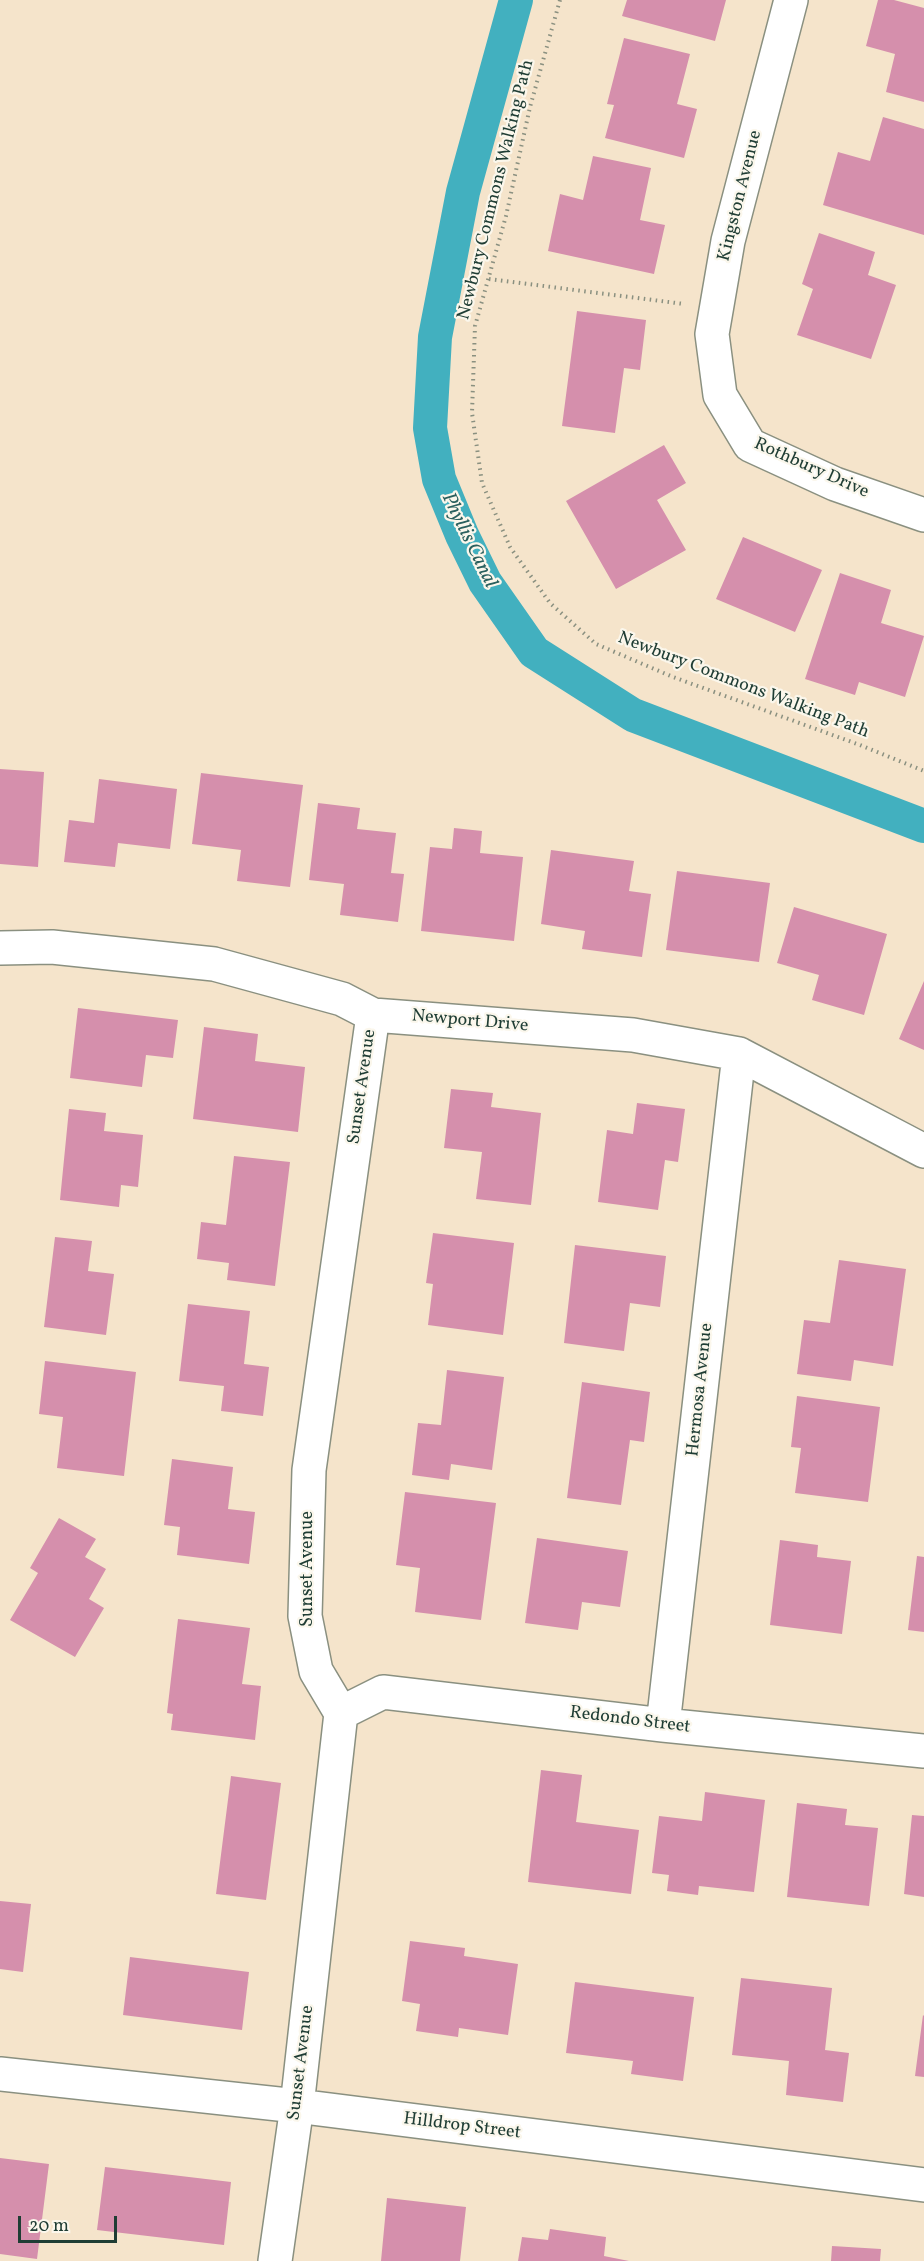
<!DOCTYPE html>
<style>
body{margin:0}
#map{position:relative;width:924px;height:2261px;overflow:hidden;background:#f5e4cb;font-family:Vollkorn,serif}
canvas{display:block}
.scale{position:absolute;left:18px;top:2216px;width:99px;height:27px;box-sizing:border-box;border:3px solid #1f3d34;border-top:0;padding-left:8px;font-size:18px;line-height:21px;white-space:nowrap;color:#1f3d34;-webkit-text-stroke:4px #fbf7ec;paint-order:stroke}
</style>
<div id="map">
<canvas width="924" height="2261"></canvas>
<div class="scale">20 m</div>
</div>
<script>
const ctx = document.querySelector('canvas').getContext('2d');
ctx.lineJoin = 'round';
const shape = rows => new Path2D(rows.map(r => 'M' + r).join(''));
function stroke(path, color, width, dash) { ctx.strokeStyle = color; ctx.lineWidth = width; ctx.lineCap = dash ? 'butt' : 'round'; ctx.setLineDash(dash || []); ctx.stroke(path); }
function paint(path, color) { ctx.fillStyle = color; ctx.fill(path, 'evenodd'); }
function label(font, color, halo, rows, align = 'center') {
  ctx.font = font + ' Vollkorn,serif'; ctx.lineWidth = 4.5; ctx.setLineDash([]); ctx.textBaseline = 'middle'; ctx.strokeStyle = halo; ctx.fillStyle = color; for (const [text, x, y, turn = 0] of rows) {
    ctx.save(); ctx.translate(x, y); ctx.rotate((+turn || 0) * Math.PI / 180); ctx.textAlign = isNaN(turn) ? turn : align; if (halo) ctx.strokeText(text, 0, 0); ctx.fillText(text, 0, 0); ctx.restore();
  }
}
stroke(shape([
 [516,0,463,192,435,337,430,428,439,479,462,535,485,582,534,652,633,715,924,826]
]), '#42b0bf', 34);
paint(shape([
 [627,0,726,0,715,41,622,16],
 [878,0,894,0,924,8,924,102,886,92,895,54,866,46],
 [624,38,690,54,677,104,697,109,684,158,605,138,614,105,607,104],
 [883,117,924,129,924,235,823,205,838,152,870,161],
 [593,156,651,168,640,220,665,225,654,274,548,251,560,194,583,200],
 [819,233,875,252,868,275,896,285,871,359,797,335,813,289,802,284],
 [577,311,646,320,640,370,624,368,615,433,562,426],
 [664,445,686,483,657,500,686,550,616,589,566,501],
 [743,537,822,570,795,632,716,599],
 [840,573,891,590,881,623,924,636,905,697,859,682,855,695,805,679],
 [0,769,44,772,38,867,0,864],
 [201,773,303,785,290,887,237,881,241,850,192,844],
 [99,779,177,789,170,849,118,843,115,867,64,862,69,820,94,823],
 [318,803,360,808,357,829,396,833,391,873,404,874,398,922,340,915,344,884,309,880],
 [454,828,482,831,480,853,523,857,514,941,421,931,430,847,452,849],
 [551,850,634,861,629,891,651,894,642,957,582,949,585,931,541,924],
 [677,871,770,883,759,962,666,950],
 [794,907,887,934,864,1015,812,1000,819,975,777,963],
 [924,981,924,1050,899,1039],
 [78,1008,178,1020,173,1058,146,1055,142,1087,70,1078],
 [204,1027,258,1034,255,1061,305,1067,298,1132,193,1119],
 [451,1089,493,1093,491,1107,541,1113,531,1205,476,1199,482,1152,444,1148],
 [637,1103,685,1109,678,1162,665,1160,658,1210,598,1202,607,1130,633,1134],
 [69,1109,106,1113,104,1131,143,1135,138,1187,121,1185,119,1207,60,1200],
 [234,1156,290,1162,275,1286,227,1280,229,1263,197,1259,201,1222,226,1225],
 [433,1233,514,1243,503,1335,428,1325,433,1284,426,1283],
 [55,1237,92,1241,88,1271,114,1274,106,1335,44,1327],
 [575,1245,666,1256,660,1307,630,1303,624,1351,564,1343],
 [839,1260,906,1269,893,1366,854,1360,851,1381,797,1374,804,1320,830,1323],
 [188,1304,250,1311,244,1364,269,1367,263,1416,221,1411,224,1386,179,1381],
 [45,1361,136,1372,124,1476,57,1468,63,1417,39,1414],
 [447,1370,504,1377,492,1470,451,1464,449,1480,412,1475,418,1423,441,1425],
 [582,1382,650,1392,644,1442,630,1440,621,1505,567,1498],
 [797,1396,880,1407,868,1502,795,1493,801,1448,791,1447],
 [172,1459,233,1467,228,1509,255,1512,249,1564,177,1555,180,1527,164,1525],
 [405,1492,496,1503,481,1620,415,1612,420,1568,396,1565],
 [59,1518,96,1539,85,1557,106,1569,89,1599,104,1608,75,1657,10,1620,38,1573,30,1568],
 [537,1538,628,1551,620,1607,582,1602,578,1630,525,1623],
 [780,1540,818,1545,817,1557,851,1561,842,1634,770,1625],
 [917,1556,924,1557,924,1632,908,1630],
 [178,1619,250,1628,242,1684,261,1686,255,1740,171,1730,173,1714,167,1713],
 [541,1770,582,1775,576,1822,639,1830,631,1894,528,1882],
 [231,1776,281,1783,266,1900,216,1894],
 [705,1792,765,1800,754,1892,699,1886,698,1895,667,1891,669,1875,652,1873,659,1816,702,1821],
 [797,1803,847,1809,845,1825,878,1828,869,1906,787,1897],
 [912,1815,924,1816,924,1897,904,1894],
 [0,1901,31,1904,23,1972,0,1969],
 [410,1941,465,1948,464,1956,518,1964,508,2035,459,2028,458,2037,416,2031,420,2004,402,2001],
 [130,1957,249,1972,242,2030,123,2015],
 [741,1978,832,1988,825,2050,849,2053,843,2102,786,2095,789,2061,732,2055],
 [575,1982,694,1997,683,2081,631,2074,633,2061,566,2053],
 [923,2015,924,2016,924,2077,915,2076],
 [0,2158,49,2164,37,2259,0,2254],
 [105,2167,231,2182,224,2245,97,2230],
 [387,2198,466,2207,460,2261,381,2261],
 [550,2229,606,2237,604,2256,629,2261,518,2261,522,2237,548,2240],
 [832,2246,881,2249,880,2261,831,2261]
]), '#d58fac');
const minor = shape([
 [791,0,728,241,712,334,720,395,750,445,835,484,924,515],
 [0,948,52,947,214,964,342,999,373,1015,633,1035,739,1054,924,1151],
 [341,1713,383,1692,663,1725,924,1751],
 [663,1725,739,1054],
 [0,2074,297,2106,924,2185],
 [275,2261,297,2106,341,1713,316,1671,305,1616,309,1470,373,1015]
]);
stroke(minor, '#8a9080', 36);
stroke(shape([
 [560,0,530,107,506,216,475,326,472,413,482,483,510,547,550,603,596,644,673,677,860,745,924,771],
 [489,279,684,304]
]), '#8a9080', 4, [1.5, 4.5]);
stroke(minor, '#fff', 33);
label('18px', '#1f3d34', '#fbf7ec', [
 ["Newbury Commons Walking Path",497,190,-76],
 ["Kingston Avenue",741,196,-76],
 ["Rothbury Drive",811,469,24],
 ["Newbury Commons Walking Path",743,686,21],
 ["Newport Drive",470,1022,5],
 ["Sunset Avenue",363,1087,-82],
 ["Hermosa Avenue",701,1390,-84],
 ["Sunset Avenue",309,1569,-90],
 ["Redondo Street",630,1721,7],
 ["Sunset Avenue",302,2063,-83],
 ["Hilldrop Street",462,2127,7]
]);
label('italic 20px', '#2a605e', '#fbf7ec', [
 ["Phyllis Canal",468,541,64]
]);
</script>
